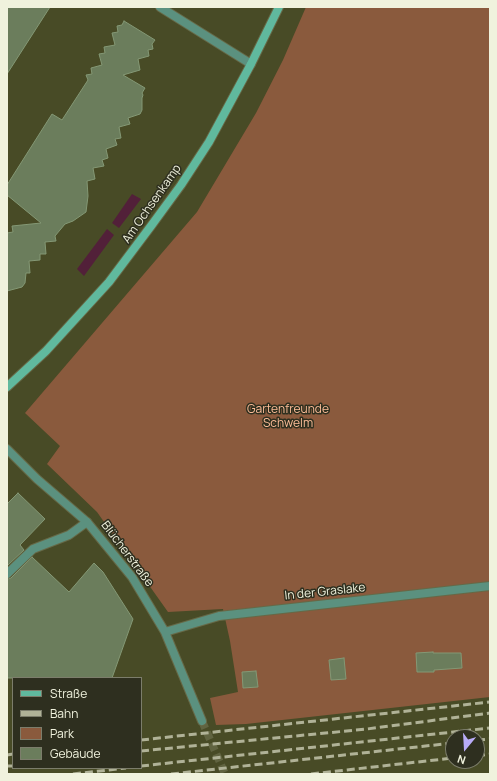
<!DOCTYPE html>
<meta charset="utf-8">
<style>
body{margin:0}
#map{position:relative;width:497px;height:781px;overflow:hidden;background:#484b26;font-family:Manrope,sans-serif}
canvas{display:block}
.frame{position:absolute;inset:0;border:8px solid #f0f2dd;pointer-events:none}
.legend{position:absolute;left:12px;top:677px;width:130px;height:92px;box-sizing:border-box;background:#2e2f1f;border:1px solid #7c7d6b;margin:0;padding:5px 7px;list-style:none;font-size:12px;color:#f0f2dd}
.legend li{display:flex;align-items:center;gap:8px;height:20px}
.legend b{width:20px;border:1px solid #7c7d6b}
.north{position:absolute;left:445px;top:729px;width:40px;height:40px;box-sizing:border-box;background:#2e2f1f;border:1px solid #7c7d6b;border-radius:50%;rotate:198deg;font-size:11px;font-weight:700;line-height:16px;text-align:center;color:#f0f2dd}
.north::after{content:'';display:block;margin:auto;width:14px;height:18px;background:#b8abf7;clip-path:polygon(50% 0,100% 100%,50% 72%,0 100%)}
</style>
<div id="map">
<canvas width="497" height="781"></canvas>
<div class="frame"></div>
<ul class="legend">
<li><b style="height:5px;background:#60b99e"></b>Straße</li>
<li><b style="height:5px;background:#b0b297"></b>Bahn</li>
<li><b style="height:11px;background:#8a5a3d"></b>Park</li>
<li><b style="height:11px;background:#6b7d5c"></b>Gebäude</li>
</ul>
<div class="north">N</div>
</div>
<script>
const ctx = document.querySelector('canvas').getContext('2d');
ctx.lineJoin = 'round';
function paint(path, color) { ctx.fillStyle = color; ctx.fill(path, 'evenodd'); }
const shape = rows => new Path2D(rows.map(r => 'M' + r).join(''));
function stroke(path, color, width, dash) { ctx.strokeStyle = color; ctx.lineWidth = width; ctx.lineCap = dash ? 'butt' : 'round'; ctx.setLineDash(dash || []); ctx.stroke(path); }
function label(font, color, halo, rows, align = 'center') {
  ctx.font = font + ' Manrope,sans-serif'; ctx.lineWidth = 3; ctx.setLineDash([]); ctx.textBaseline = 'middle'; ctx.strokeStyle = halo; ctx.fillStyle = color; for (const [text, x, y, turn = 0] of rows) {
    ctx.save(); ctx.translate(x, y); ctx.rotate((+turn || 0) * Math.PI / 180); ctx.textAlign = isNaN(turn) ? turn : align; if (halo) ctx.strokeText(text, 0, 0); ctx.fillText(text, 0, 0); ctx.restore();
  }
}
paint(shape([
 [306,7,490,7,490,697,246,724,216,725,210,698,238,692,230,641,223,609,168,612,97,512,47,464,60,446,25,413,197,212,256,113,283,60]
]), '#8a5a3d');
paint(shape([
 [132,194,141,199,119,228,112,223],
 [107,229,114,235,84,276,77,269]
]), '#522039');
const building = shape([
 [7,7,50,7,7,74,7,7],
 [124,21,155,40,152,44,153,49,148,50,149,56,138,59,140,70,123,75,145,88,142,93,143,95,142,98,142,110,140,114,128,118,130,124,119,127,121,138,115,139,117,145,106,149,108,158,102,160,104,166,93,168,95,179,87,181,88,196,86,212,73,221,65,224,55,236,56,241,45,242,46,254,40,254,40,260,29,261,30,273,26,273,25,283,22,287,7,291,7,233,13,232,12,226,41,223,7,195,7,185,52,114,62,120,88,80,86,75,92,74,91,68,102,65,99,54,105,53,104,47,115,45,112,33,118,32,117,26,122,25,124,21],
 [18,493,45,519,20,545,24,550,7,566,7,504,18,493],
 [32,557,69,592,94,563,103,572,133,619,112,678,7,678,7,579,11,578,32,557],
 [433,652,433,653,461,653,462,668,434,670,434,672,417,672,416,653,433,652],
 [344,658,346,679,331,680,329,660,344,658],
 [256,671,258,687,243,688,242,672,256,671]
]);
paint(building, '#6b7d5c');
stroke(building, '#849875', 1);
stroke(shape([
 [202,721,225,774]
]), '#616441', 8, [8, 4]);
const lane = shape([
 [7,574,33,549,69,535,87,522]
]);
const street = shape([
 [160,7,251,64],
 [7,449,37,479,87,522,132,577,165,632,202,721],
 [165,632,219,616,490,586]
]);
const secondary = shape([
 [7,387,46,351,109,282,151,226,181,185,209,142,251,64,279,7]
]);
stroke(lane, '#666947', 10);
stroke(street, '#666947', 10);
stroke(secondary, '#666947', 10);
stroke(lane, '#5b917f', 8);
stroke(street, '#5b917f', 8);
stroke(secondary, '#60b99e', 8);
stroke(shape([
 [141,740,490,702],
 [477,740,490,739],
 [141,751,367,729,490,713],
 [7,755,13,754],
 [477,756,490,754],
 [7,766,13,766],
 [141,766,490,728],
 [73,774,126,768],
 [171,774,453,743],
 [311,774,453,758]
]), '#b0b297', 3, [8, 4]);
label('12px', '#f0f2dd', '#2e2f1f', [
 ["Am Ochsenkamp",152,204,-55],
 ["Blücherstraße",127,554,53],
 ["In der Graslake",325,592,-6]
]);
label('12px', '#fdbd98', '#2e2f1f', [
 ["Gartenfreunde",288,410],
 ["Schwelm",288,424]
]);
</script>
